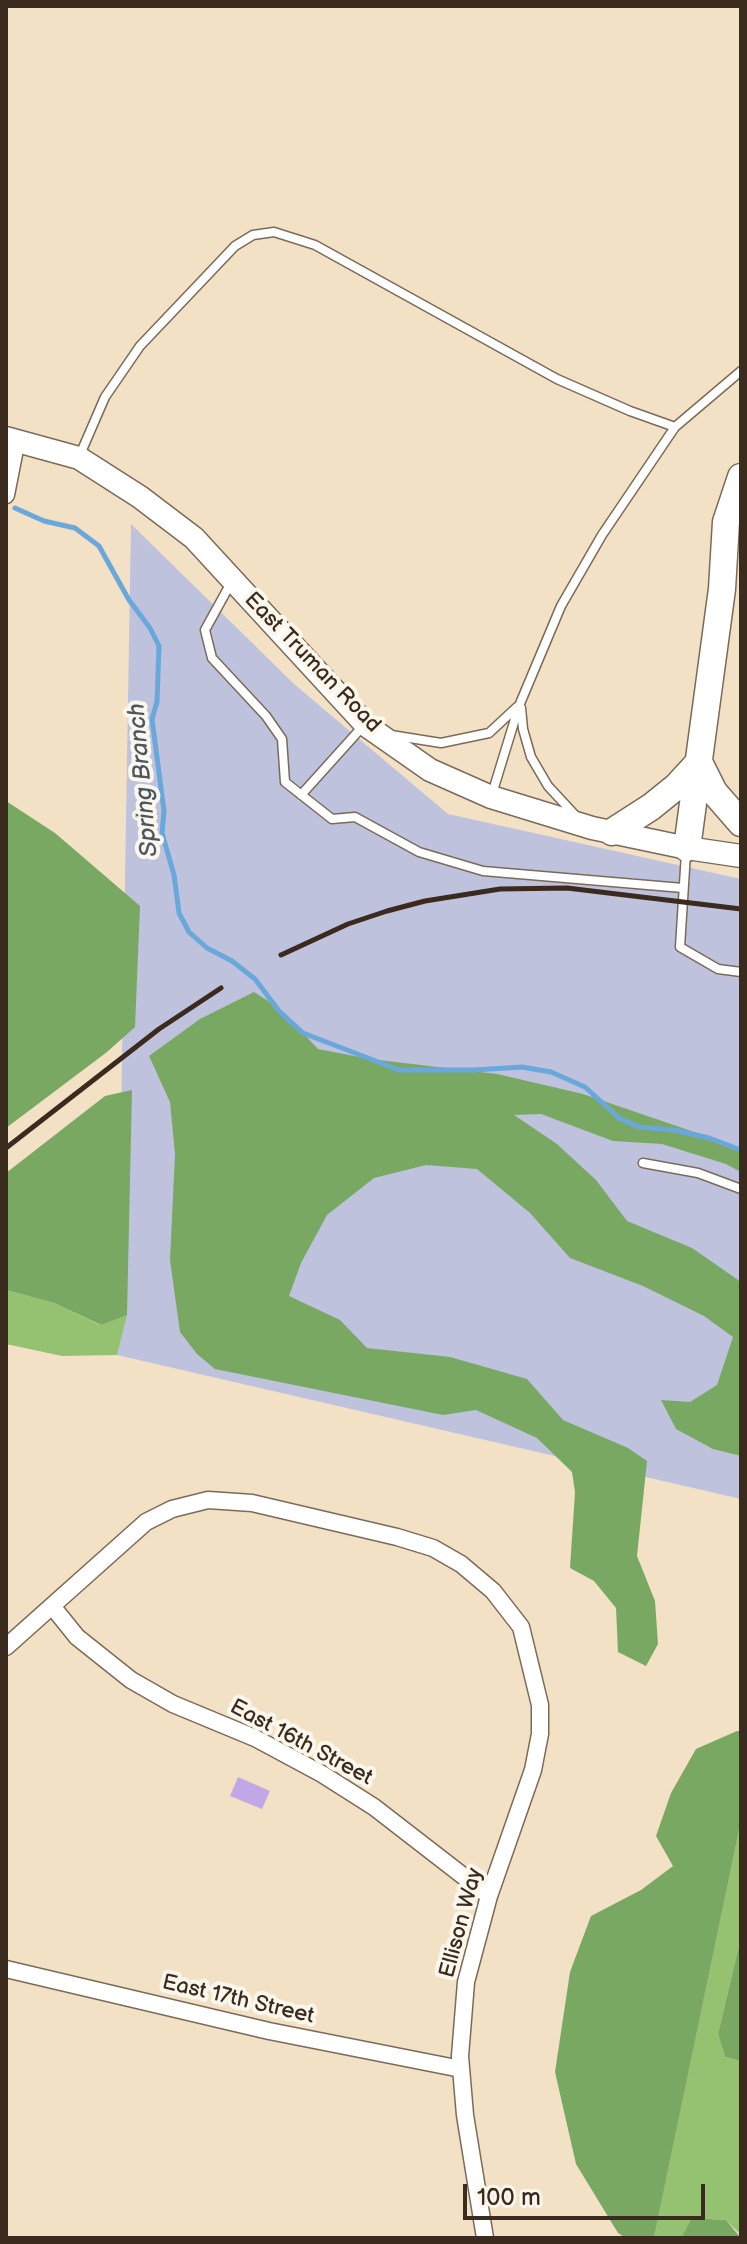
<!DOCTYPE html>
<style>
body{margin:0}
#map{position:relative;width:747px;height:2244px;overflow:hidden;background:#f3e1c5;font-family:"Balsamiq Sans",sans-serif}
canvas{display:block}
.frame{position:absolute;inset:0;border:8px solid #3b2a1e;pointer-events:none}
.scale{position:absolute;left:463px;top:2184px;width:242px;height:36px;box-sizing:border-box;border:4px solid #3b2a1e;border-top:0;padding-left:10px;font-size:24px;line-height:28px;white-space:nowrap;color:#3b2a1e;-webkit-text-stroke:6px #fbf7ec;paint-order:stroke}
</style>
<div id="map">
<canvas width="747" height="2244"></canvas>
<div class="frame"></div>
<div class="scale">100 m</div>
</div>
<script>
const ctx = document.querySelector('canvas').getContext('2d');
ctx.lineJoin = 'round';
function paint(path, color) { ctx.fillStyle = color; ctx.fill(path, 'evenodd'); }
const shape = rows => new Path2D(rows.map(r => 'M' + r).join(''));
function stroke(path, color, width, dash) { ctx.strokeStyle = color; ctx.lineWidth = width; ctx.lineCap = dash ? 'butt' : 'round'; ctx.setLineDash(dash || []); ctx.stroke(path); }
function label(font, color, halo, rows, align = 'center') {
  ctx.font = font + ' "Balsamiq Sans",sans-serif'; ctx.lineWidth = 8; ctx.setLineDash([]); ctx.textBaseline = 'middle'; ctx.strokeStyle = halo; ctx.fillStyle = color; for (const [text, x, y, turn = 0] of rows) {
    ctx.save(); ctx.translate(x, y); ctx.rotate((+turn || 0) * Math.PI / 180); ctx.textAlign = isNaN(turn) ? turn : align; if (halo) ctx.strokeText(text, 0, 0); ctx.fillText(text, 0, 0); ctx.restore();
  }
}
paint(shape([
 [131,524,294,684,448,814,741,879,741,1499,117,1355]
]), '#bec2dd');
paint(shape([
 [6,1290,54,1303,100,1325,127,1315,117,1355,62,1356,6,1344],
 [741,1821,741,1937,718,2034,725,2057,741,2061,741,2235,726,2220,693,2218,681,2238,653,2238]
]), '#95c270');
paint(shape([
 [6,801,55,833,140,906,135,1027,107,1052,6,1128],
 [254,992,279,1008,318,1049,370,1059,497,1074,583,1094,741,1148,741,1172,726,1164,662,1144,613,1141,541,1114,514,1115,557,1144,596,1180,627,1221,692,1248,741,1282,741,1456,713,1449,676,1429,661,1400,690,1402,717,1385,733,1337,704,1316,643,1286,570,1258,530,1213,477,1169,426,1165,374,1178,327,1215,301,1263,289,1296,340,1320,367,1348,450,1357,527,1379,563,1420,628,1448,647,1461,637,1556,655,1601,658,1644,646,1666,618,1652,616,1608,594,1581,570,1568,575,1492,572,1472,537,1438,476,1410,443,1415,215,1369,197,1354,180,1332,170,1260,175,1154,170,1102,149,1056,200,1019],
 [132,1090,127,1315,101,1325,54,1303,6,1290,6,1173,105,1096],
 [737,1731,741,1731,741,1821,654,2236,626,2238,618,2233,576,2164,555,2072,570,1972,591,1916,641,1890,673,1866,656,1836,671,1793,696,1749],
 [741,1937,741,2061,725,2057,718,2034],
 [692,2218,726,2220,741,2238,681,2238]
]), '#78a862');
stroke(shape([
 [15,508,44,521,75,528,99,546,129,600,150,628,159,646,157,702,152,719,164,811,162,833,174,875,179,913,189,932,207,948,232,961,255,979,279,1011,303,1033,399,1070,474,1070,522,1067,551,1072,585,1087,619,1118,639,1127,674,1130,709,1138,741,1150]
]), '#6aa8dc', 5);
paint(shape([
 [238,1777,270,1791,262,1809,230,1796]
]), '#c2a7e6');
const service = shape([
 [79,457,105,397,140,346,235,246,253,235,274,232,315,245,557,379,630,411,675,427],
 [232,581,205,630,212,658,266,716,282,739,285,782,332,819,355,817,419,852,483,871,683,888],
 [521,708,523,729,531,757,548,786,574,814],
 [391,735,441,743,489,733,517,707],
 [492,794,519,706,561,606,602,535,675,427,741,371],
 [301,795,364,725],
 [686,853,680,947,718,969,741,972],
 [643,1163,698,1173,741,1189]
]);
const minor = shape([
 [6,495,17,439],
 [52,1606,77,1637,131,1680,173,1704,255,1738,322,1774,374,1807,489,1896],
 [6,1647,146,1522,172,1509,208,1500,252,1503,397,1537,433,1548,461,1564,493,1591,521,1627,540,1705,540,1734,533,1770,489,1896,466,1982,460,2056,465,2115,485,2238],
 [6,1969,269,2031,461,2069]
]);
const secondary = shape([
 [6,438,79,458,140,497,194,538,367,726,430,770,491,797,592,828,687,848,741,856]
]);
const trunk = shape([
 [612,832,651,807,677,786,699,762,714,792,741,823],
 [687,848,722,589,726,522,741,477]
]);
stroke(service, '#7b6a58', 11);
stroke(minor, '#7b6a58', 19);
stroke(secondary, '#7b6a58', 25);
stroke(trunk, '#7b6a58', 29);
stroke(service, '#fff', 8);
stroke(minor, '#fff', 16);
stroke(secondary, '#fff', 22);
stroke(trunk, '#fff', 26);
stroke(shape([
 [281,955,348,924,387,911,425,901,500,889,567,888,741,909],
 [6,1148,159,1029,221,988]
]), '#3b2a1e', 5);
label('22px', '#3b2a1e', '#fbf7ec', [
 ["East Truman Road",312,663,46],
 ["East 16th Street",301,1743,28],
 ["Ellison Way",462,1923,-75],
 ["East 17th Street",238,2000,13]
]);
label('italic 24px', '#4b5660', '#fbf7ec', [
 ["Spring Branch",144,780,-95]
]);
</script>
